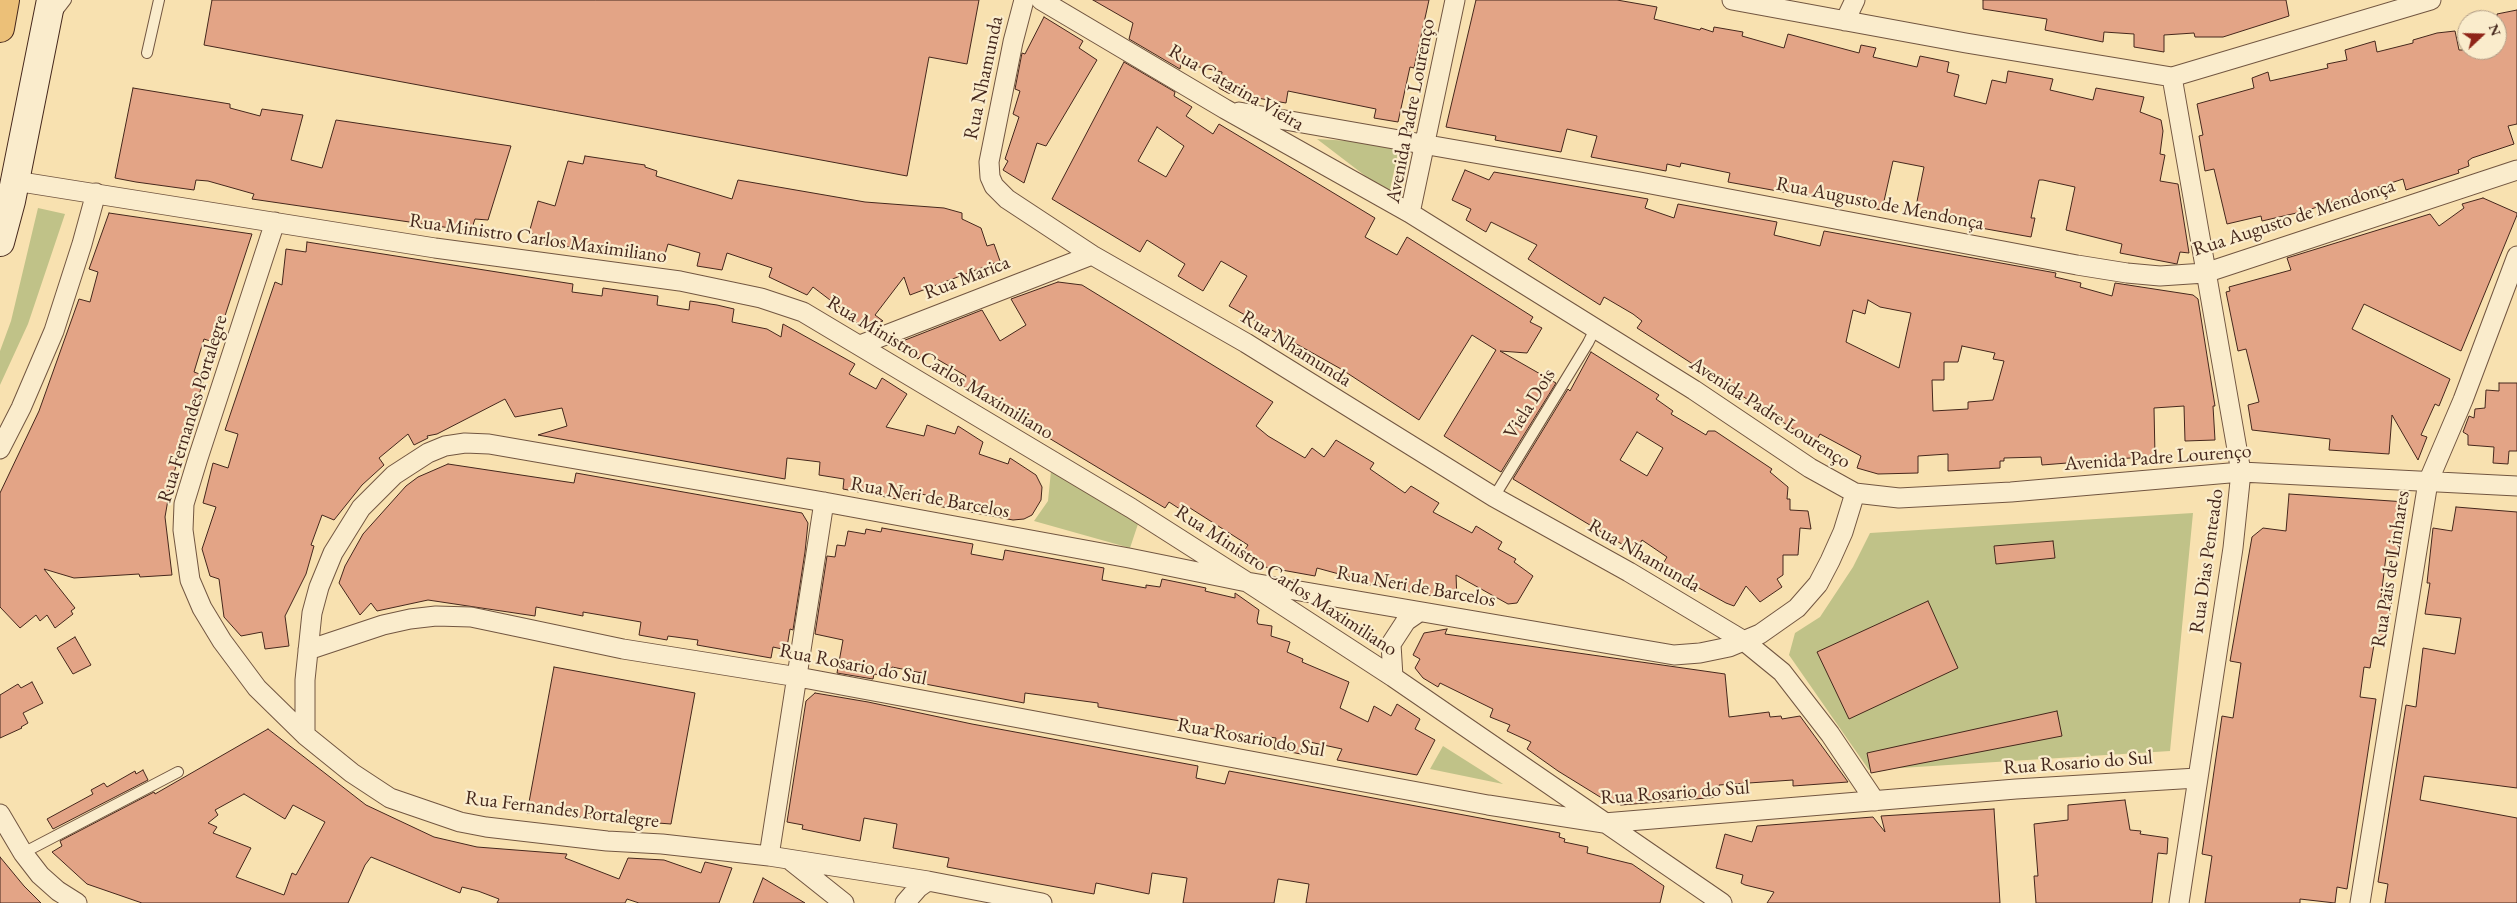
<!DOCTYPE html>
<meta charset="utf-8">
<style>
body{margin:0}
#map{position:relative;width:2517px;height:903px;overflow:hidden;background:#f8e1b0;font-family:"EB Garamond",serif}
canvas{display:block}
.north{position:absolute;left:2457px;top:10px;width:50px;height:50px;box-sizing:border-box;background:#faeccc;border:1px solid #b29d86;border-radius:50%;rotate:69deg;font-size:14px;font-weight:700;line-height:20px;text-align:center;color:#45271c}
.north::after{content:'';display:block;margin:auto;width:18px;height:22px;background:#8f2418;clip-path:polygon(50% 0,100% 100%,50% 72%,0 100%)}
</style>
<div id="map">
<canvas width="2517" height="903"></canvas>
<div class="north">N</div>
</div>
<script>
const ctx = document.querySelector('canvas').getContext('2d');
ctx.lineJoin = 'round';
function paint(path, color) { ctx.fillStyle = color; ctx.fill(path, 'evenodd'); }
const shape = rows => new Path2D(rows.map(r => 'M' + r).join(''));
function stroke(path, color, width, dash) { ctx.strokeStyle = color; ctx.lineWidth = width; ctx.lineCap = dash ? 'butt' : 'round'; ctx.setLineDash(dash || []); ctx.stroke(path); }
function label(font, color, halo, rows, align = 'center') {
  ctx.font = font + ' "EB Garamond",serif'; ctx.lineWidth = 4.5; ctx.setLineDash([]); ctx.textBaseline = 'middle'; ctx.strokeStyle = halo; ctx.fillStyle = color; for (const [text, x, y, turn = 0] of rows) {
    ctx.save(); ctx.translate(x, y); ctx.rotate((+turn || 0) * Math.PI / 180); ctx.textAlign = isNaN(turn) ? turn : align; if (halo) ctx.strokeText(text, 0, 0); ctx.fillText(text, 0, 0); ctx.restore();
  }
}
paint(shape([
 [1317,139,1400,144,1389,194],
 [38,208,65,214,28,324,0,385,0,351,11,321],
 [1051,471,1140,518,1130,548,1034,521,1048,501],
 [2193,513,2170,751,1869,770,1789,655,1795,633,1820,617,1853,567,1870,533],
 [1443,746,1503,784,1430,769]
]), '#c0c288');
const building = shape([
 [212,0,979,0,967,64,929,57,907,176,204,45,212,0],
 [1093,0,1429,0,1414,68,1410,67,1398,122,1374,118,1376,109,1288,91,1286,103,1228,93,1219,88,1222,72,1181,63,1180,69,1129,39,1133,23,1093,0],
 [1476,0,1617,0,1657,7,1654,19,1700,30,1701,28,1713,32,1714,27,1743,32,1742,36,1784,48,1788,34,1859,53,1861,45,1876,48,1873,57,1917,67,1920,56,1949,62,1947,72,1959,75,1954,96,1986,104,1992,80,2006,83,2008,71,2053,79,2050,90,2093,100,2096,88,2144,97,2140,112,2161,120,2163,131,2160,154,2165,155,2160,181,2178,184,2189,253,2180,252,2177,264,2120,253,2122,244,2066,230,2075,187,2043,180,2039,180,2031,218,2035,218,2031,237,1914,216,1924,167,1893,161,1882,210,1728,182,1730,173,1681,163,1680,167,1667,164,1666,171,1591,157,1597,136,1567,129,1561,152,1495,140,1496,136,1446,127,1476,0],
 [1983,0,2286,0,2289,16,2223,37,2195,37,2194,33,2164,35,2164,52,2134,47,2134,34,2104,32,2103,42,2045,30,2047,19,1983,9,1983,0],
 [2517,10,2517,124,2508,126,2514,144,2472,158,2468,161,2469,166,2458,170,2459,173,2406,190,2403,179,2305,211,2262,221,2261,216,2227,224,2214,169,2205,171,2199,136,2203,135,2197,104,2254,88,2252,78,2268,72,2270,81,2328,68,2327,64,2347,60,2345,50,2375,41,2377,52,2413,43,2413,40,2437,33,2455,31,2459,50,2497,50,2497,14,2517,10],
 [1044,17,1083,41,1079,48,1097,60,1046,146,1037,143,1024,183,1003,170,1008,161,1005,159,1019,117,1013,114,1020,91,1015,89,1022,53,1025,54,1044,17],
 [1124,62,1175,92,1174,96,1192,107,1186,116,1213,134,1219,124,1375,218,1365,237,1397,255,1407,237,1533,317,1530,322,1542,328,1527,353,1500,351,1556,383,1501,472,1444,436,1496,350,1472,335,1419,420,1341,369,1229,306,1247,276,1221,261,1203,291,1178,276,1185,264,1147,240,1140,252,1052,199,1124,62],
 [1157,127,1184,146,1166,177,1138,161,1157,127],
 [133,88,230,104,230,108,260,116,262,109,303,115,291,160,322,168,336,120,511,146,488,220,475,219,471,231,252,199,254,194,208,181,196,180,194,190,136,182,115,178,133,88],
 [585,156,645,165,645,167,657,171,656,176,732,199,738,180,865,202,944,208,962,213,962,219,981,228,987,246,994,244,1000,261,910,295,904,277,875,315,883,321,863,326,849,319,851,316,813,287,807,295,769,277,772,268,727,253,722,270,697,266,700,253,668,244,663,261,544,243,546,238,529,233,538,201,555,206,568,161,583,164,585,156],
 [1465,170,1489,180,1494,172,1648,199,1645,208,1674,218,1678,204,1777,222,1774,235,1820,246,1824,231,2056,273,2055,277,2081,283,2080,287,2112,296,2115,283,2193,295,2198,299,2215,406,2213,406,2215,440,2185,441,2184,406,2154,408,2155,456,2042,465,2041,457,2004,458,2004,461,2000,461,2000,468,1948,471,1948,454,1918,456,1918,473,1878,474,1857,468,1861,456,1820,434,1815,443,1637,328,1642,321,1633,314,1604,297,1600,305,1528,259,1537,245,1491,222,1486,232,1466,220,1471,209,1452,200,1465,170],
 [1868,300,1880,307,1911,313,1899,368,1846,342,1853,310,1865,314,1868,300],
 [1962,346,1995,353,1993,359,2004,361,1993,400,1968,402,1968,409,1933,411,1932,380,1944,380,1944,362,1958,362,1962,346],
 [2483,198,2517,213,2517,215,2461,351,2364,304,2352,329,2450,379,2439,406,2435,404,2421,435,2427,437,2418,460,2392,415,2389,454,2329,450,2330,439,2252,430,2248,405,2259,402,2246,349,2238,351,2226,292,2230,291,2229,287,2291,270,2287,258,2430,214,2439,226,2464,208,2462,204,2483,198],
 [109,213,252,234,216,343,204,339,194,372,205,376,171,482,165,517,172,575,140,577,139,574,74,578,44,569,75,608,71,611,73,614,55,628,47,615,40,621,36,615,20,628,0,607,0,493,39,411,79,299,90,302,98,272,89,269,109,213],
 [307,242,573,284,572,292,602,296,603,288,658,296,657,305,689,310,690,301,717,305,734,309,732,322,767,329,781,337,783,324,855,364,849,374,876,389,882,378,907,394,886,427,924,436,927,425,955,434,958,426,983,442,979,454,1008,464,1010,458,1036,475,1042,487,1041,500,1032,515,1024,519,1013,520,932,505,934,497,905,490,902,500,843,489,844,479,819,475,820,462,787,458,785,479,538,435,567,426,562,408,515,417,505,399,437,434,427,436,428,438,414,445,408,434,379,458,384,465,362,485,334,520,322,515,311,545,314,546,306,574,285,616,289,646,265,649,262,632,241,636,224,617,219,579,210,576,202,549,216,507,203,503,213,463,228,468,238,434,225,430,275,282,282,285,286,249,306,252,307,242],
 [1058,282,1082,285,1273,402,1256,426,1268,436,1305,458,1312,448,1324,457,1336,440,1374,463,1370,469,1405,493,1411,486,1439,503,1433,512,1472,533,1476,526,1502,542,1498,549,1516,559,1514,562,1533,576,1517,603,1508,604,1456,575,1457,600,1348,581,1350,577,1317,568,1315,576,1265,567,1242,554,1248,545,1190,508,1186,513,1169,502,1165,508,961,385,966,376,925,352,918,359,895,344,982,310,1000,341,1026,325,1011,299,1058,282],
 [1591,352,1659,395,1656,399,1673,411,1671,414,1706,435,1708,431,1715,431,1772,469,1770,472,1788,487,1787,499,1790,499,1790,510,1808,511,1811,529,1800,528,1798,555,1783,555,1783,575,1777,579,1782,587,1760,602,1746,586,1734,606,1726,603,1661,567,1667,557,1642,540,1635,552,1513,479,1568,389,1570,391,1591,352],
 [1637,432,1663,448,1647,476,1620,460,1637,432],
 [2499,383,2517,383,2517,451,2509,451,2508,464,2493,463,2494,447,2468,445,2468,435,2463,432,2469,416,2474,418,2475,409,2485,408,2486,390,2499,391,2499,383],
 [448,464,574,483,576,473,802,513,808,523,805,552,793,630,790,629,787,647,783,646,782,649,773,647,771,658,697,645,698,640,668,636,667,640,639,635,641,622,583,612,583,616,536,607,535,616,428,600,377,611,371,603,360,615,339,583,345,566,363,534,406,486,418,477,448,464],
 [2289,494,2406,502,2398,557,2386,556,2381,597,2392,599,2386,640,2375,639,2370,668,2364,667,2360,697,2376,699,2347,889,2337,887,2335,903,2300,899,2300,903,2205,903,2212,856,2202,854,2222,716,2233,718,2241,663,2230,661,2252,537,2263,528,2286,531,2289,494],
 [2456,507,2517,512,2517,788,2424,776,2420,800,2517,818,2517,903,2385,903,2388,884,2378,882,2406,705,2416,707,2423,648,2455,654,2461,618,2425,614,2430,583,2427,583,2433,528,2452,531,2456,507],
 [882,528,973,544,971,554,1003,560,1005,550,1104,568,1102,580,1146,588,1146,585,1160,587,1162,579,1206,588,1205,591,1235,598,1235,593,1259,610,1257,621,1258,624,1272,626,1271,636,1290,642,1287,652,1303,659,1302,662,1349,682,1340,708,1368,722,1374,706,1391,716,1397,704,1420,719,1415,729,1435,740,1417,775,1337,760,1342,749,1305,741,1301,754,1274,749,1276,738,1186,725,1186,722,1098,707,1098,703,1025,693,1024,703,920,683,922,673,892,667,890,677,874,674,873,679,837,673,843,640,815,634,827,556,835,557,837,545,845,546,848,531,865,534,866,529,881,532,882,528],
 [2053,541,2055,558,1996,564,1994,546,2053,541],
 [1928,601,1958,668,1849,719,1817,652,1928,601],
 [1447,629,1445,634,1725,674,1729,717,1769,712,1770,717,1781,716,1782,719,1800,716,1848,782,1793,786,1793,780,1719,785,1719,797,1621,805,1605,800,1558,771,1527,749,1531,742,1507,731,1510,725,1490,717,1493,709,1440,683,1438,687,1423,678,1415,668,1420,659,1413,655,1424,633,1447,629],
 [75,637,91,665,73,674,57,648,75,637],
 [554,667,695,693,671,824,527,813,554,667],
 [32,682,43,703,23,713,28,723,21,727,22,728,0,738,0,695,18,684,21,688,32,682],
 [815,693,868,702,972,724,1198,766,1196,778,1225,784,1229,771,1560,833,1559,837,1565,839,1564,842,1588,847,1587,853,1632,864,1664,886,1660,903,1306,903,1309,884,1278,879,1274,903,1183,903,1187,878,1152,873,1149,894,1096,883,1094,894,947,867,949,858,893,848,897,824,864,818,860,841,802,829,803,825,787,822,806,701,815,693],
 [2057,711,2062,736,1871,773,1867,753,2057,711],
 [268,729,366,805,434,837,477,847,567,854,565,858,619,879,628,858,664,860,701,873,705,862,732,868,719,903,639,903,627,899,625,903,497,903,499,899,478,891,462,887,460,893,371,857,365,865,348,903,142,903,87,884,52,852,62,846,60,841,154,792,155,794,268,729],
 [244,794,285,819,293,805,325,822,296,875,292,873,284,895,236,877,251,848,213,833,217,827,208,823,218,815,215,810,244,794],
 [143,770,148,780,53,829,47,819,93,794,91,790,104,783,107,787,135,771,136,774,143,770],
 [2125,800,2130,830,2141,831,2140,834,2168,838,2167,854,2158,853,2152,903,2036,903,2034,876,2038,876,2034,824,2068,820,2068,805,2125,800],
 [1994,809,2000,903,1767,903,1774,892,1745,885,1741,883,1743,875,1716,868,1725,834,1752,842,1757,826,1873,817,1885,832,1881,816,1994,809],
 [0,857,24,886,41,903,0,903,0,857],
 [763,878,805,903,753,903,763,878]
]);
paint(building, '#e3a486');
stroke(building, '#45271c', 1);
const lane = shape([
 [56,13,66,0],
 [147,53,159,0],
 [1494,497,1588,343,1595,329],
 [23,853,178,772]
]);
const street = shape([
 [1024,0,1013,42,989,162,990,177,994,186,1007,199,1092,255,1246,343,1494,497,1629,572,1744,641,1782,672,1830,734,1875,801],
 [1041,0,1225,109,1410,213,1694,390,1810,468,1855,493,1899,498,2011,492,2241,472,2517,486],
 [1732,0,1966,43,2172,77,2431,0],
 [1845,21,1855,0],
 [2172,77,2241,472,2233,548,2179,903],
 [1239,112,1640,182,2077,265,2127,273,2160,276,2205,273,2517,170],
 [15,181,435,248,680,281,761,298,803,312,1131,508,1247,582,1393,677,1722,903],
 [1410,213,1455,0],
 [275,222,198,458,184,504,183,530,190,580,202,608,222,641,257,688,305,735,352,773,390,798,460,822,486,827,607,841,662,844,769,856,928,881,1042,903],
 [860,345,1092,255],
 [0,449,21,408,54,331,82,244,96,193],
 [308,650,383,625,410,619,436,616,471,617,623,649,798,677,1488,805,1604,823,2016,789,2197,778],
 [1393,677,1391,644,1406,621,1419,612],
 [305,735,305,680,312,613,319,587,333,553,361,508,394,475,428,453,445,446,465,443,489,444,824,502,1129,558,1247,582,1674,655,1700,653,1729,647,1760,634,1797,608,1818,584,1830,561,1843,532,1855,493],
 [0,814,23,853,40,875,58,891,77,903],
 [769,856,824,502],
 [790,860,844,903],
 [905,903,918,888,928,881],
 [2360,903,2428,482,2463,400,2517,256]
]);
const secondary = shape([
 [0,242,11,201,51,0]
]);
const highway = shape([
 [0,28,5,0]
]);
stroke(lane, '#725641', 12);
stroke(street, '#725641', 21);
stroke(secondary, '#45271c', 30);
stroke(highway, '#45271c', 30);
stroke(lane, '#faeccc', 10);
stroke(street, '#faeccc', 19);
stroke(secondary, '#faeccc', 28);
stroke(highway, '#ecc078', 28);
label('20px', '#45271c', '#faeccc', [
 ["Rua Nhamunda",984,78,-78],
 ["Rua Catarina Vieira",1236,88,30],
 ["Avenida Padre Lourenço",1411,111,-79],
 ["Rua Augusto de Mendonça",1880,204,11],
 ["Rua Augusto de Mendonça",2294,218,-18],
 ["Rua Ministro Carlos Maximiliano",538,239,8],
 ["Rua Marica",967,278,-21],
 ["Rua Nhamunda",1296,349,32],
 ["Rua Ministro Carlos Maximiliano",940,368,31],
 ["Viela Dois",1530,404,-58],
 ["Rua Fernandes Portalegre",193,409,-73],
 ["Avenida Padre Lourenço",1770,413,33],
 ["Avenida Padre Lourenço",2158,458,-4],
 ["Rua Neri de Barcelos",930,498,10],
 ["Rua Nhamunda",1644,556,30],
 ["Rua Dias Penteado",2207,561,-82],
 ["Rua Pais de Linhares",2391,569,-81],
 ["Rua Ministro Carlos Maximiliano",1286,581,33],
 ["Rua Neri de Barcelos",1416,587,10],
 ["Rua Rosario do Sul",853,665,11],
 ["Rua Rosario do Sul",1251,738,10],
 ["Rua Rosario do Sul",2078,763,-4],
 ["Rua Rosario do Sul",1675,793,-4],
 ["Rua Fernandes Portalegre",562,810,7]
]);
</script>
